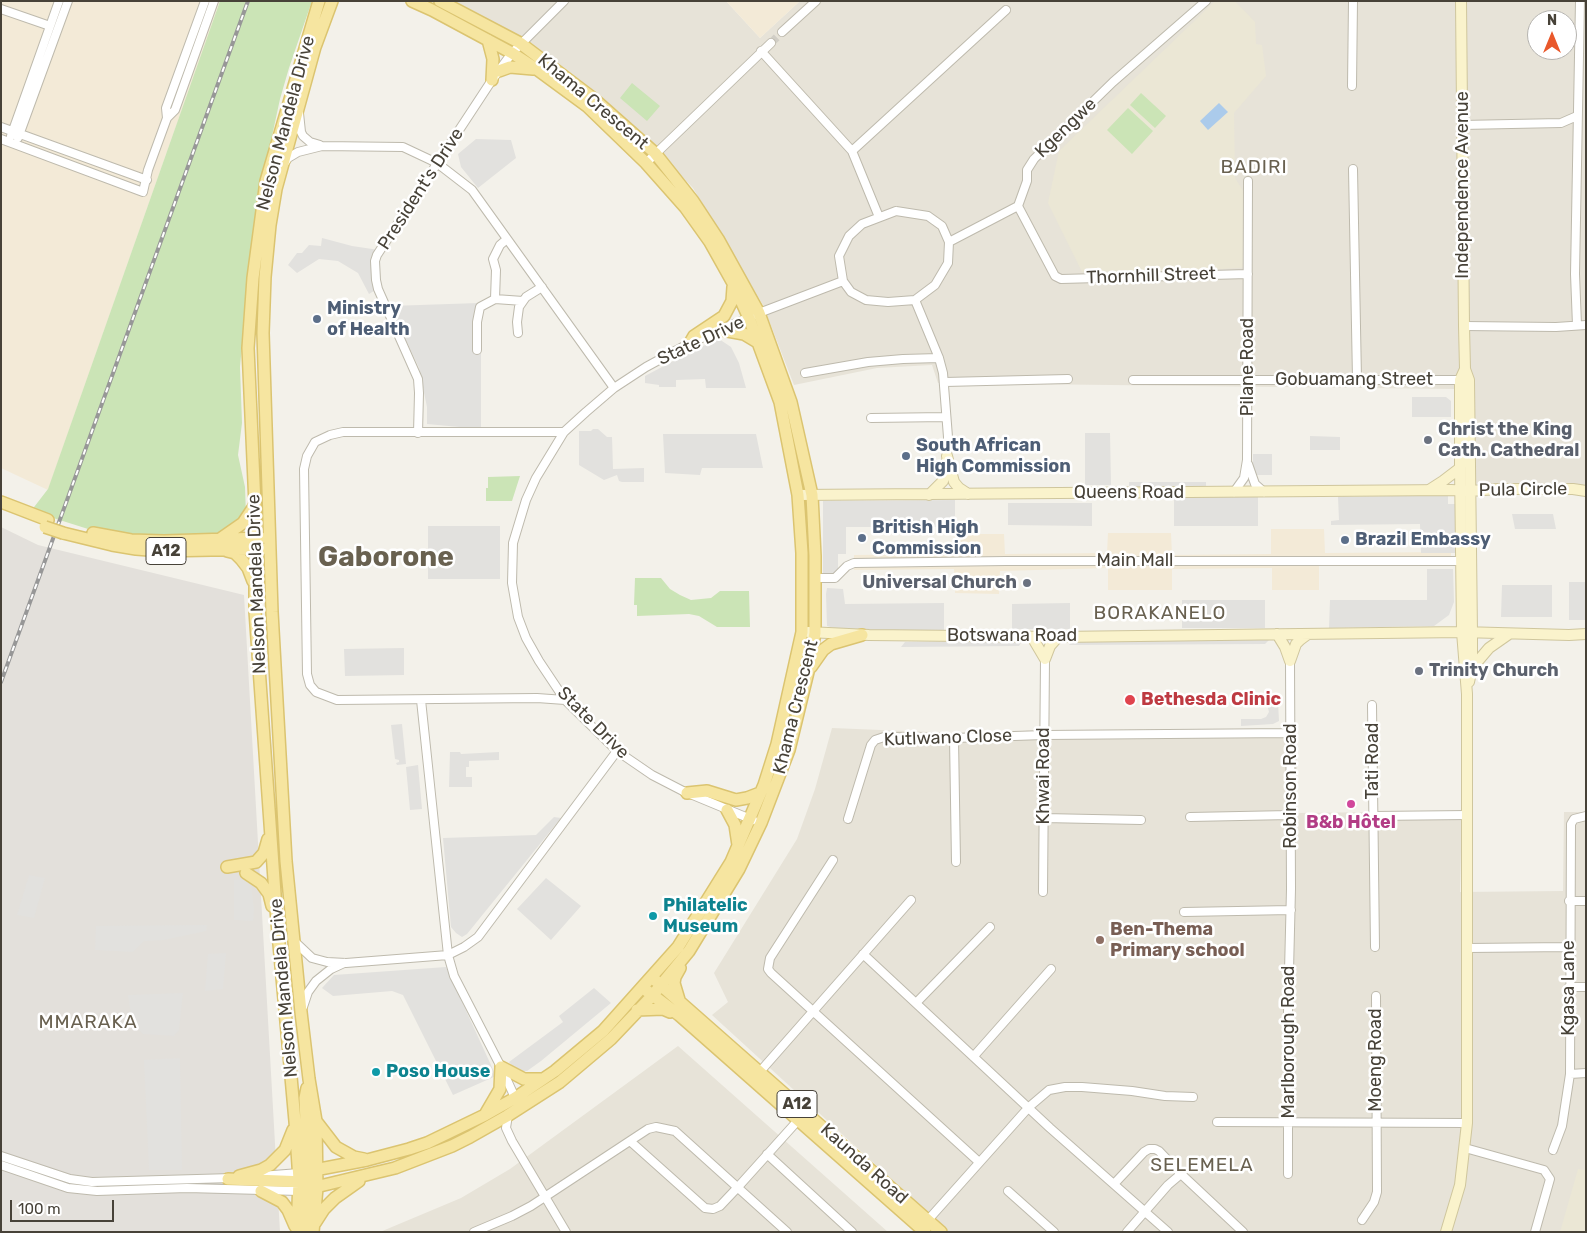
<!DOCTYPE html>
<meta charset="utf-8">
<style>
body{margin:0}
#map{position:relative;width:1587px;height:1233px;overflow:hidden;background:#f3f1ea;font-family:Rubik,sans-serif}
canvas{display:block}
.frame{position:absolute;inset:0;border:2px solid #474238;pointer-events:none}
.north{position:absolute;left:1527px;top:10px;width:50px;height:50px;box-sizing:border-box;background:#fff;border:1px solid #b5b3af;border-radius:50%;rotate:0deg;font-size:14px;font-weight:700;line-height:20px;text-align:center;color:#474238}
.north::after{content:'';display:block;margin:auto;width:18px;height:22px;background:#e9582b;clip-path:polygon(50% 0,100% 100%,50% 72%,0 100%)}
.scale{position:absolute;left:10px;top:1200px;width:104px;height:22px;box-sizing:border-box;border:2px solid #474238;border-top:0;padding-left:6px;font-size:15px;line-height:18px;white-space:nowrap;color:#474238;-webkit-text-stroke:4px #fff;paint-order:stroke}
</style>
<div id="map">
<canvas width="1587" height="1233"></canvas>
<div class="frame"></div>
<div class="north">N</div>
<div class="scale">100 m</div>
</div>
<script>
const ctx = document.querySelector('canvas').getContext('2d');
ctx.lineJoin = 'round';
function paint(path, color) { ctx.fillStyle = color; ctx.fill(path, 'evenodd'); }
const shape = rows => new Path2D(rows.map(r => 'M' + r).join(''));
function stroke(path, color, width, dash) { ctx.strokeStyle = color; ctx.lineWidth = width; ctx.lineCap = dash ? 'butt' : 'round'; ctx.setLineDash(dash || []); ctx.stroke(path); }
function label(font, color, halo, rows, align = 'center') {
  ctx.font = font + ' Rubik,sans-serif'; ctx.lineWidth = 5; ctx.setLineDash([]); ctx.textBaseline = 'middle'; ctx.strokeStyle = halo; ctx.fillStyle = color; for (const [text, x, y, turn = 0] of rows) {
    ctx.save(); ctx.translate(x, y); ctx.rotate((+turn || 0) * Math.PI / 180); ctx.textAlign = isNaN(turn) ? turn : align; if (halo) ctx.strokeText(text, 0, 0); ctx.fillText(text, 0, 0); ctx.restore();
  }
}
paint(shape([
 [450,1,726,1,760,38,800,1,1586,1,1586,485,1456,484,1455,389,938,383,932,365,877,368,794,385,763,305,693,188,618,111,519,36],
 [1537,20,1567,20,1567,50,1537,50],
 [832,728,954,733,1054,730,1297,729,1297,813,1462,811,1460,892,1563,891,1564,812,1586,812,1586,1232,949,1232,712,1015,728,1002,714,973,797,839,815,789],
 [678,1046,888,1232,380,1232,461,1198,510,1169]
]), '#e7e3d8');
paint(shape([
 [1,1,220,1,48,490,1,468],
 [726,1,800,1,760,38],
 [1271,529,1324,529,1325,553,1451,552,1451,565,1319,566,1319,590,1272,590,1272,568,1172,569,1172,590,1108,590,1108,568,1000,571,999,594,955,593,954,569,854,570,854,555,954,554,954,534,1004,534,1005,554,1107,553,1108,533,1171,533,1172,555,1271,554]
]), '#f3ead7');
paint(shape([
 [1,527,38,545,244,595,280,1232,1,1232]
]), '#e3e0db');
paint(shape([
 [1215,1,1235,1,1255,22,1256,44,1262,45,1266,76,1234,113,1235,178,1249,200,1250,267,1160,273,1118,280,1113,271,1082,272,1048,203,1059,151],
 [1578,1169,1586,1170,1586,1232,1560,1232]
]), '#ebe7d5');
paint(shape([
 [220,1,312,1,289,68,280,99,260,192,251,247,240,367,242,423,238,455,245,487,246,515,223,534,188,536,104,534,31,511,48,489],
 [632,83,660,106,647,121,620,98],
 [1141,93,1166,116,1155,128,1130,105],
 [1128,108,1153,131,1132,154,1107,130],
 [520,476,512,501,486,501,486,488,488,488,488,477],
 [635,578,661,578,670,589,680,595,691,600,711,598,720,591,749,591,750,627,717,627,699,616,689,614,637,616,637,605,634,605]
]), '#cbe4b6');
paint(shape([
 [476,139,511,140,516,158,478,188,461,167,458,154],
 [322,238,352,246,379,250,377,289,369,294,358,273,338,261,319,259,297,273,288,265,297,253,302,253,309,245,321,246],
 [479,303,481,311,481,429,427,424,427,407,419,368,390,306],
 [719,339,731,347,739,363,746,388,706,388,705,379,676,380,676,387,659,387,659,385,645,383,645,376,692,351],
 [1412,397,1446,397,1451,401,1451,417,1412,417],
 [593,429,598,429,607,437,612,437,613,469,644,468,644,482,622,482,619,481,617,475,604,480,579,465,579,431,591,431],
 [1085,433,1110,433,1111,485,1085,485],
 [663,434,756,434,763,468,702,468,700,475,665,473],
 [1310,436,1340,437,1340,450,1310,450],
 [1253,454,1272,454,1272,475,1253,475],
 [1129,482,1206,482,1206,489,1129,489],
 [1448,495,1448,504,1456,504,1457,553,1421,553,1420,524,1331,525,1331,521,1339,520,1338,497],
 [1174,497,1258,497,1258,526,1174,526],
 [955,500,955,516,943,527,846,527,846,554,838,554,838,573,823,574,823,501],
 [1008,503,1092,503,1092,526,1008,525],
 [1512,514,1553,514,1556,529,1515,529],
 [428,526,500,526,500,579,428,579],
 [1427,569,1453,569,1454,602,1449,615,1434,626,1329,628,1330,600,1427,600],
 [1569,582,1586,582,1586,620,1569,620],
 [1502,585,1552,585,1552,617,1501,617],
 [827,588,843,589,845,604,944,603,944,630,844,631,827,626,826,594],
 [1182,600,1265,600,1265,628,1182,628],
 [1070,603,1070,629,1012,629,1012,604],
 [1270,639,1265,644,1069,645,1073,640],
 [1022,641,1019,646,901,647,905,642],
 [404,648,404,675,345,676,344,649],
 [1274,699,1278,702,1279,721,1273,724,1241,726,1241,719,1261,719,1266,717,1269,712,1266,700],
 [402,724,406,764,397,765,396,763,399,762,399,760,395,759,391,725],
 [450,752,460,752,461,754,499,752,499,760,469,761,469,767,466,767,466,777,472,777,472,787,449,787],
 [418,765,422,809,410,810,406,767],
 [554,817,561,818,467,934,462,937,456,933,451,927,443,838,536,835],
 [29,875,45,878,34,918,17,915],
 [546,878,581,906,551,940,517,909],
 [246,879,251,886,254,910,253,921,234,920,234,880],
 [207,925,206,931,164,940,144,941,133,952,95,950,96,926],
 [226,953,223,989,205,991,208,954],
 [446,967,496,1076,453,1095,403,995,392,991,333,996,322,988,334,975],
 [594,988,611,1003,541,1061,527,1071,519,1071,513,1067,509,1062,563,1022,559,1016],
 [183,993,179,1030,174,1036,143,1034,132,1023,128,995],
 [180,1058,182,1170,149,1170,144,1060]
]), '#e2e1de');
paint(shape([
 [1219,103,1228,112,1208,130,1200,121]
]), '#abcbeb');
stroke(shape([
 [771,43,782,32]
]), '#d1cec6', 8, [8, 4]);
const street = shape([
 [1,9,50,26],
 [782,32,816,1],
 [761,51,852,151,879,217],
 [1352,86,1353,1],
 [299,113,301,132,303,136,310,142,320,145],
 [167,118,166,108,205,1],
 [1462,125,1561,123,1577,116],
 [1,127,147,180],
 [11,136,59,1],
 [18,138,68,1],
 [1,139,143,192,148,170,167,118,175,110,214,1],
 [852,151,1006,10],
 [646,163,771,43],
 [284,164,288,158,298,152,322,146,403,147,437,163,472,190,614,388],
 [1353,169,1357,379],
 [1018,206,1027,181,1027,170,1034,159,1113,82,1206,1],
 [1018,206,1055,276,1061,279,1248,274],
 [896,211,928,216,942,226,949,242,948,263,935,285,915,300,888,302,866,300,851,292,843,281,839,256,849,236,862,224,896,211],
 [949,242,1018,206],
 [495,299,523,301],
 [915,300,939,358,943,373,948,437,947,456],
 [1577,325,1575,274,1580,1],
 [1464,326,1556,327,1586,325],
 [518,333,517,322,519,307,526,297,542,287],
 [477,350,477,322,480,307,495,299,496,270,493,259,500,245,507,239],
 [805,373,868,362,903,359,939,358],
 [1133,380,1463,380],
 [945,382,1068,379],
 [871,418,946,417],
 [564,432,343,432,330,435,315,442,307,456,304,469,307,674,310,685,316,692,337,700,537,698,565,700],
 [418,433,419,393,418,379,378,289,376,280,375,261,377,255,492,80,512,53,564,1],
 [1248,464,1255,484,1264,492],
 [1234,492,1244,478,1247,460,1248,181],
 [815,578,835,578,847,566,854,563,1006,561,1460,561],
 [421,700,448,955,454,976,501,1067,517,1102],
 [1372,705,1375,947],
 [954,738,956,862],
 [1373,816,1468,815],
 [1190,817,1290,815],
 [1044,818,1141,820],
 [848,819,871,745,875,740,884,737,954,738,1044,735,1291,733],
 [753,820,683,791,652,775,617,751,565,700,539,661,526,638,518,617,512,583,513,543,526,500,536,478,564,432,586,412,614,388,646,367,690,343,759,313,843,281],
 [833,860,770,958,768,969,771,973,979,1162],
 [1043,892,1045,659],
 [1569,901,1586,901],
 [1184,912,1291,910],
 [294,941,312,958,327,962,346,963,448,955,464,947,478,937,617,751],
 [1468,948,1569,947],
 [863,954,1050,1128,1168,1232],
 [1569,987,1586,987],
 [916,1003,990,927],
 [303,1007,308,992,316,981,331,969,344,963],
 [974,1056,1051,969],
 [1570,1074,1586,1073],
 [757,1075,911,900],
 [508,1115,506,1128,512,1141,566,1232],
 [1217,1122,1467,1123],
 [630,1141,705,1208,713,1209,720,1206,738,1187,801,1117],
 [1465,1148,1544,1170,1550,1179,1535,1232],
 [1553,1150,1562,1126,1570,1074,1571,824,1574,819,1586,816],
 [767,1154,852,1232],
 [1,1156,70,1179,92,1182,232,1178],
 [1,1165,68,1188,97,1191,187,1188,299,1191],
 [1288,1174,1288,1012,1291,889,1290,661],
 [261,1176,299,1173],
 [1114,1184,1144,1152,1149,1149,1155,1149,1159,1151,1181,1174,1243,1232],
 [1008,1191,1054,1232],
 [928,1220,1029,1107,1049,1090,1065,1087,1082,1087,1132,1091,1165,1096,1193,1097],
 [1362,1220,1374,1202,1377,1192,1376,996],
 [474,1232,512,1216,531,1206,648,1129,656,1127,675,1131,787,1232],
 [1127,1232,1168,1185,1181,1174]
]);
const secondary = shape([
 [1461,1,1464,326,1465,369,1469,380,1472,633,1472,668,1469,682],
 [947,456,954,482,959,488,968,494],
 [1429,490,1443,481,1460,468],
 [798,495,1451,490,1470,491,1498,489,1573,489,1586,491],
 [929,495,943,481,947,460],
 [808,632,869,635,1058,637,1462,632,1569,635,1586,634],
 [1277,634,1285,647,1290,661],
 [1032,637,1045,659],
 [1045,659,1050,646,1058,637],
 [1290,661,1296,644,1300,640,1308,634],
 [1472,668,1489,648,1509,634],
 [1446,1232,1460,1185,1467,1123,1467,694,1462,632,1460,468,1460,380,1465,369]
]);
const primary = shape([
 [488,40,493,59,492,80],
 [499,71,510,67,533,69],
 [722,330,744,334,759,343],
 [690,343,694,336,724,316,732,301,733,287],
 [1,502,48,520],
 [63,533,112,545,136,549,161,551,262,549],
 [93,533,131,540,164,541,261,538],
 [220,539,243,523,255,505],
 [227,551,235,553,241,559,248,568,253,581],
 [811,667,823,650,831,644,862,635],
 [687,793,707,791,736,800,747,798,760,793],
 [727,810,735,825,738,845],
 [227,867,256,862,264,853,268,839],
 [246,873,261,883,269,894,272,906],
 [655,980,941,1232],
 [647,991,679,1015,925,1232],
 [680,1003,674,983,675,977,680,968],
 [637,1010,663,1009,670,1012],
 [501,1067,524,1079,543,1079],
 [486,1113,500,1089,501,1067],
 [316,1121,336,1147,354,1157,364,1159],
 [299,1173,367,1160,409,1149,427,1143,485,1115,515,1098,555,1071,603,1031,678,947,731,862,764,785,777,744,802,632,802,553,798,495,780,402,749,318,733,283,710,242,685,207,646,163,587,106,538,70,512,53,432,10,412,1],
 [239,1176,261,1170,270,1165,285,1150,293,1130],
 [228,1179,306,1182],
 [306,1179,308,1172,305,1098,307,1088],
 [261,1191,282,1202,288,1210,295,1226],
 [299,1191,395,1168,452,1146,470,1137,507,1116,560,1082,611,1039,652,996,689,951,739,869,761,823,789,750,808,672,815,633,815,556,812,495,791,402,759,313,718,239,693,201,655,153,594,99,520,43,440,1],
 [315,1223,324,1209,335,1198,359,1181],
 [297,1232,299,1180,295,1121,277,922,255,611,255,505,248,348,253,278,266,181,319,1],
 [304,1232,310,1185],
 [313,1232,317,1188,316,1121,309,1079,301,1012,286,861,272,612,263,333,265,277,270,225,276,189,315,47,332,1]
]);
stroke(street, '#bebaad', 10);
stroke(secondary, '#cfc69d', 12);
stroke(primary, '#dbc470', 14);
stroke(street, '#fff', 8);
stroke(secondary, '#faf3cc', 10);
stroke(primary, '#f6e5a0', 11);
const rail = shape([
 [1,682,248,1]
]);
stroke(rail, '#979797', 4);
stroke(rail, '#fff', 2, [5.5]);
const primaryBridge = shape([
 [45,527,63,533]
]);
stroke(primaryBridge, '#dbc470', 14, []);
stroke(primaryBridge, '#f6e5a0', 11);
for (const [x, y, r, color] of [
 [317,319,5,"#5c6f8a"],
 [1428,440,5,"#6b7280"],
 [906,456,5,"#5c6f8a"],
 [862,538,5,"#5c6f8a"],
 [1345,540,5,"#5c6f8a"],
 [1027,583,5,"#6b7280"],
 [1419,671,5,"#6b7280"],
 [1130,700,6,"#e0444e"],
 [1351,804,5,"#d1479c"],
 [653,916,5,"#0f9aa8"],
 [1100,940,5,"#8d6e63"],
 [376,1072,5,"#0f9aa8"]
]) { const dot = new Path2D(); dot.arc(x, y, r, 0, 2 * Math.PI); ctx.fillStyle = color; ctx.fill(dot); stroke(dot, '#fff', 2); }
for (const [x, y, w] of [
 [166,551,40],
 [797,1104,40]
]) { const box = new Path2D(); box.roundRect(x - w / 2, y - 13.5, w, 27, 4); ctx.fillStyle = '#fff'; ctx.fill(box); stroke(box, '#474238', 1); }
label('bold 16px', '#474238', null, [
 ["A12",166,551],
 ["A12",797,1104]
]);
label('18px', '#474238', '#fff', [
 ["Khama Crescent",593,102,40],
 ["Nelson Mandela Drive",286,123,-75],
 ["Kgengwe",1066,128,-44],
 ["Independence Avenue",1463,185,-90],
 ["President's Drive",421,189,-57],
 ["Thornhill Street",1151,276,-2],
 ["State Drive",701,341,-25],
 ["Pilane Road",1248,367,-90],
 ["Gobuamang Street",1354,380],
 ["Pula Circle",1523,490,-1],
 ["Queens Road",1129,493],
 ["Main Mall",1135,561],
 ["Nelson Mandela Drive",257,584,-92],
 ["Botswana Road",1012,636],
 ["Khama Crescent",796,707,-76],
 ["State Drive",593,723,45],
 ["Kutlwano Close",948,738,-2],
 ["Tati Road",1373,761,-90],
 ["Khwai Road",1044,776,-90],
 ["Robinson Road",1291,786,-90],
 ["Nelson Mandela Drive",284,988,-95],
 ["Kgasa Lane",1569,988,-90],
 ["Marlborough Road",1289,1042,-90],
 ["Moeng Road",1376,1060,-90],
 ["Kaunda Road",864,1164,42]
]);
label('bold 18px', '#4e5e75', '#fff', [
 ["Ministry",327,309],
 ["of Health",327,330],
 ["South African",916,446],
 ["High Commission",916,467],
 ["British High",872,528],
 ["Commission",872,549],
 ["Brazil Embassy",1355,540]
], 'left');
label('bold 18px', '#5b616d', '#fff', [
 ["Christ the King",1438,430],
 ["Cath. Cathedral",1438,451],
 ["Universal Church",1017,583,"right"],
 ["Trinity Church",1429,671]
], 'left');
label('bold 18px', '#be3a42', '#fff', [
 ["Bethesda Clinic",1141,700]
], 'left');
label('bold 18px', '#b23c85', '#fff', [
 ["B&b Hôtel",1351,823]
]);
label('bold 18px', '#0d838f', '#fff', [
 ["Philatelic",663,906],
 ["Museum",663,927],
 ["Poso House",386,1072]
], 'left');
label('bold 18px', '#785e54', '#fff', [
 ["Ben-Thema",1110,930],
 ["Primary school",1110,951]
], 'left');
ctx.letterSpacing = '1px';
label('19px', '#696150', '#fff', [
 ["BADIRI",1254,168],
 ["BORAKANELO",1160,614],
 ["MMARAKA",88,1023],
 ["SELEMELA",1202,1166]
]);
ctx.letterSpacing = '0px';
label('bold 28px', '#696150', '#fff', [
 ["Gaborone",386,558]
]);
</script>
